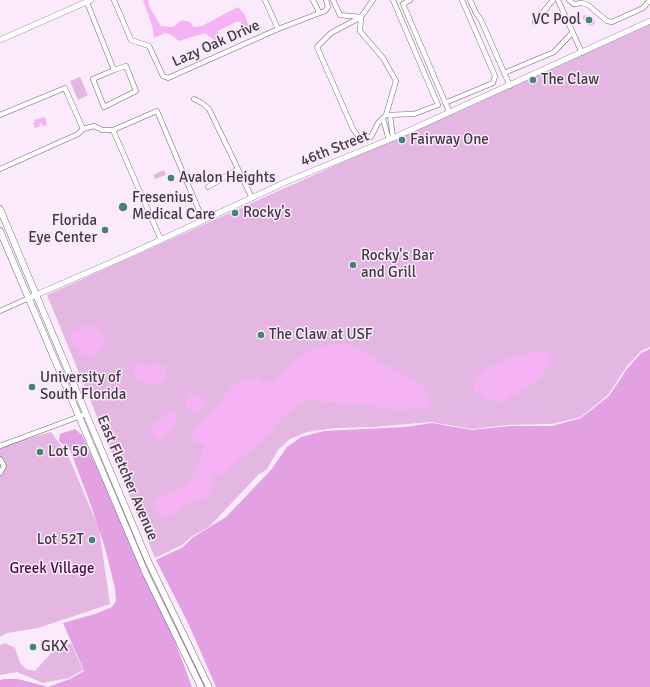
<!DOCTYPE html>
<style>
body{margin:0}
canvas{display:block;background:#fbeafb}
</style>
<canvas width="650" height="687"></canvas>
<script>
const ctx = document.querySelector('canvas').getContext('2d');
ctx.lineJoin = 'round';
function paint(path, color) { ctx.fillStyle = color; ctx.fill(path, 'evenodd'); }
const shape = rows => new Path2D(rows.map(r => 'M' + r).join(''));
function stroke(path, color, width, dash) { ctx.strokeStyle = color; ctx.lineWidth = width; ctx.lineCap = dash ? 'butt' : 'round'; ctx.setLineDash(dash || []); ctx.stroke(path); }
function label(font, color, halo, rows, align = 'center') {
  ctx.font = font + ' Signika,sans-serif'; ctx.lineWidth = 3; ctx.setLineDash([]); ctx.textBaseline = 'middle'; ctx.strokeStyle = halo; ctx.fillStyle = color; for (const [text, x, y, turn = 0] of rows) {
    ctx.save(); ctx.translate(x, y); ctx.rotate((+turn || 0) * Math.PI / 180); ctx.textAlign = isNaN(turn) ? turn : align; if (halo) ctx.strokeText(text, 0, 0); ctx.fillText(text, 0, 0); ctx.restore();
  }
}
paint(shape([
 [650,24,650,347,641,351,627,366,608,395,581,417,552,424,507,425,472,429,431,422,373,427,335,428,307,432,290,439,278,450,267,469,258,475,209,527,191,537,182,545,155,558,47,295],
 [80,77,88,95,78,100,70,81],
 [164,170,166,175,155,179,153,175],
 [51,432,68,455,99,529,110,604,38,628,7,633,0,637,0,446],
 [5,643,15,648,20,663,26,669,35,671,51,653,71,643,83,670,69,678,43,683,17,672,0,675,0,645]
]), '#e3b7e2');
paint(shape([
 [650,349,650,687,216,687,189,625,156,560,183,547,192,538,226,517,271,470,287,447,301,437,324,431,405,427,432,423,472,430,509,426,552,426,581,418,609,396,627,369,641,353],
 [75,429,82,435,170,628,192,687,0,687,0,680,4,679,18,679,48,687,70,679,84,671,63,623,95,614,112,607,116,601,115,588,105,548,89,500,70,450,59,441,60,434]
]), '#e3a0e2');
paint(shape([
 [143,0,148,0,150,8,161,26,173,27,182,20,190,22,194,27,202,26,238,7,245,15,250,31,248,32,240,22,236,22,218,31,218,43,205,33,179,41,170,34,165,33,154,38,152,25],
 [584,15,593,17,595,23,593,25,589,26,582,18],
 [45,117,47,125,43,126,41,123,39,124,40,126,35,128,33,123,35,122,34,120],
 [93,325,101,332,105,340,104,345,94,355,84,356,68,337,70,333,80,327],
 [335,344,349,344,422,385,429,398,430,406,421,408,393,410,362,403,340,403,309,400,299,403,282,418,260,443,242,458,221,475,214,474,210,492,205,498,195,500,177,512,166,516,158,514,154,507,155,501,184,486,197,469,204,448,202,444,194,441,191,436,191,430,203,422,234,384,259,377,263,380,263,385,276,379,306,353,315,348],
 [542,351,548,351,553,361,537,382,515,394,506,400,500,402,486,400,475,392,473,387,475,380,486,369,511,357],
 [137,363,145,366,160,364,165,367,167,377,160,384,151,384,137,380,132,370],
 [190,393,202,398,204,401,201,409,193,412,184,406],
 [171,412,177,414,177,422,165,436,158,439,152,434,153,425,165,414]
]), '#f5b2f4');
stroke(shape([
 [494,414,500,411,543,410,551,417],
 [439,423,440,417,449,414,489,415]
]), '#f5b2f4', 1);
const minor = shape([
 [86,0,114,70,93,79,104,107,136,91,126,66,114,70],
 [114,0,131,40,149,46,163,76,168,78,278,29,325,11,328,7,326,0],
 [265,0,278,29],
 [313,0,319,12],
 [333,0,340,15,361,17],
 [373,0,361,17,331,33,317,47,353,129,360,139,371,137,378,123,386,115,414,114,438,105,393,0],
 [410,0,403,4,445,102,447,102,493,83,495,76,462,0],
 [470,0,476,13,481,20,510,86],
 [558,0,582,53],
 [569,0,574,4,582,3,588,5,607,21,612,22,643,8,650,0],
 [361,17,360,31,383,58,396,81,386,115],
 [535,22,553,0],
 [504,73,554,52,572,33],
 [194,99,202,103,209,109,252,198],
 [445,102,450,113],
 [0,115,65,88,83,129],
 [390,115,393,138],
 [383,119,389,140],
 [113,130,157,111,203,220],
 [0,169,78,134,83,129,94,126,102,130,113,130,161,240],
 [208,187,238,169],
 [0,311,29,298],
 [0,446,86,414],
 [0,459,4,466,0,473]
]);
const tertiary = shape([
 [0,40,91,0],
 [29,298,126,256,288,181,393,138,650,21]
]);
const secondary = shape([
 [0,209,148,561,209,687],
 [0,231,146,574,201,687]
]);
stroke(minor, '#726372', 5.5);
stroke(tertiary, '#726372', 6);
stroke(secondary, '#726372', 7);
stroke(minor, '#fff', 4.5);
stroke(tertiary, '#fff', 5.5);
stroke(secondary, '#fff', 6);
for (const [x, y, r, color] of [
 [589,20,4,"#428475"],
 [533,80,4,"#428475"],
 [402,140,4,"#428475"],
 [171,178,4,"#428475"],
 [123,207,5,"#428475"],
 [235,213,4,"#428475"],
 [105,230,4,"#428475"],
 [353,265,4,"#428475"],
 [261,335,4,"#428475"],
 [32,387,4,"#428475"],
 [40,452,4,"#428475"],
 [92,540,4,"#428475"],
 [33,647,4,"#428475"]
]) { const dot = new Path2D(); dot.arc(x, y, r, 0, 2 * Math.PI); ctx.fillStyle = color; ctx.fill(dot); stroke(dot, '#fbeafb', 1.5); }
label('15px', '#413a41', '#fbeafb', [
 ["VC Pool",581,20,"right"],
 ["The Claw",541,80],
 ["Fairway One",410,140],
 ["Avalon Heights",179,178],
 ["Fresenius",132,198],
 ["Medical Care",132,215],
 ["Rocky's",243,213],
 ["Florida",97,221,"right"],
 ["Eye Center",97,238,"right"],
 ["Rocky's Bar",361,256],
 ["and Grill",361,273],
 ["The Claw at USF",269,335],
 ["University of",40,378],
 ["South Florida",40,395],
 ["Lot 50",48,452],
 ["Lot 52T",84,540,"right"],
 ["GKX",41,647]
], 'left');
label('15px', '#413a41', '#fbeafb', [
 ["Lazy Oak Drive",216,44,-24],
 ["46th Street",335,149,-22],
 ["East Fletcher Avenue",127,478,67]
]);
label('15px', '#450a47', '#fbeafb', [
 ["Greek Village",52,569]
]);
</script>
